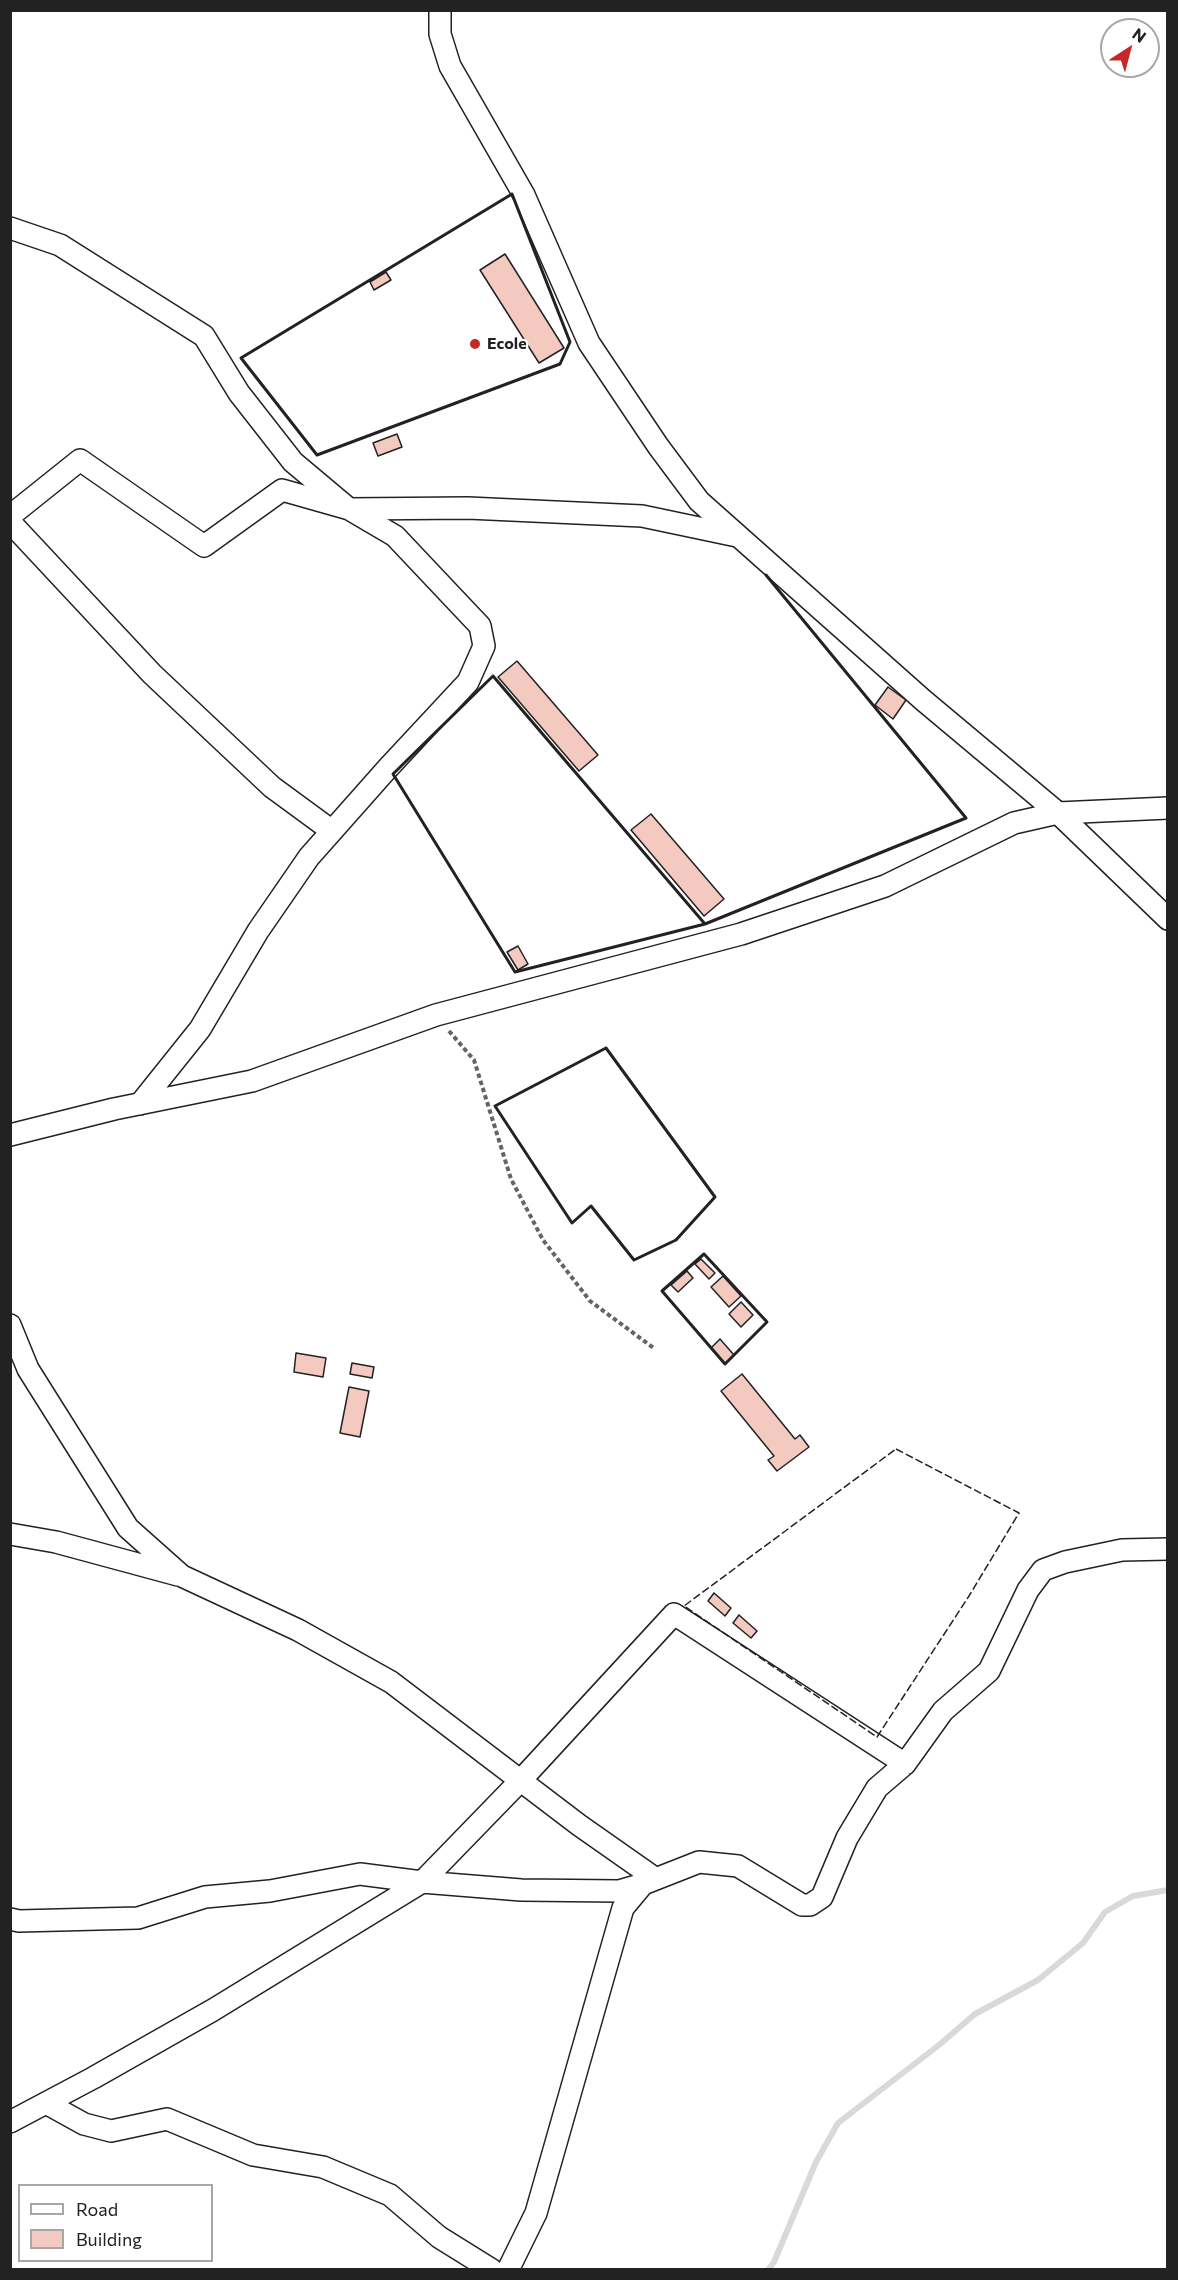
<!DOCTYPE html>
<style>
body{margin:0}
#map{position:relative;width:1178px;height:2280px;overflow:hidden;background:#fff;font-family:Commissioner,sans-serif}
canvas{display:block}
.frame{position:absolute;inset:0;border:12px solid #222;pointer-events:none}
.legend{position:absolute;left:18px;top:2184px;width:195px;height:78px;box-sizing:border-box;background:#fff;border:2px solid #a7a7a7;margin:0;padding:8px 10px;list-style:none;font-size:18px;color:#222}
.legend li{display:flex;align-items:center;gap:12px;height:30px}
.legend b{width:30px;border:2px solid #a7a7a7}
.north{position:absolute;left:1100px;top:18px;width:60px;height:60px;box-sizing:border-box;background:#fff;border:2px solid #a7a7a7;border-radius:50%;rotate:36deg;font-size:16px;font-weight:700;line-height:24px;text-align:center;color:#222}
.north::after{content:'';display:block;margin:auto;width:21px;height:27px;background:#c62828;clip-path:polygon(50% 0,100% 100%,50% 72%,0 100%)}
</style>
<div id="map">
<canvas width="1178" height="2280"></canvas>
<div class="frame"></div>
<ul class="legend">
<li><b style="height:8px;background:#fff"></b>Road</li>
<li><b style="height:16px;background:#f3c9c0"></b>Building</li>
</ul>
<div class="north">N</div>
</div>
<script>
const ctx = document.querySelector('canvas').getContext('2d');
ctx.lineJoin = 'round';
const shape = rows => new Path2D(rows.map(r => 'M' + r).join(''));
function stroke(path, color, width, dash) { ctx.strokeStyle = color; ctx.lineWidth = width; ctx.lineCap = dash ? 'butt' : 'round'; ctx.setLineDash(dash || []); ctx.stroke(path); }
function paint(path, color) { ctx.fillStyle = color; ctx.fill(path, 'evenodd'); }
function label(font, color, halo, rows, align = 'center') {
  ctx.font = font + ' Commissioner,sans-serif'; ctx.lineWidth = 4.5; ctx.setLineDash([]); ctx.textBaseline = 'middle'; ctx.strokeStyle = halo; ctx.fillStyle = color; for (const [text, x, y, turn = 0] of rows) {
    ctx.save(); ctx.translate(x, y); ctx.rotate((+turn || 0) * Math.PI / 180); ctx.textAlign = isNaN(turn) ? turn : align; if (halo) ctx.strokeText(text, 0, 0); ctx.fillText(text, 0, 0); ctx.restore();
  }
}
stroke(shape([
 [768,2270,774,2262,816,2162,838,2123,939,2045,975,2014,1038,1980,1083,1943,1105,1912,1133,1896,1168,1890]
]), '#d9d9d9', 6);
const building = shape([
 [505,254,564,348,539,363,480,270,505,254],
 [386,272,391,280,374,290,370,282,386,272],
 [397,434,402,447,378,456,373,443,397,434],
 [517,661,598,755,579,771,498,677,517,661],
 [888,687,906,700,893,719,875,705,888,687],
 [651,814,724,899,704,916,631,830,651,814],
 [518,946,528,964,518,970,507,952,518,946],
 [701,1259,715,1273,709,1279,695,1264,701,1259],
 [687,1271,693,1278,678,1292,671,1285,687,1271],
 [723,1276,741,1296,729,1307,711,1287,723,1276],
 [741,1302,753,1315,741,1327,729,1314,741,1302],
 [720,1339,734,1355,725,1364,711,1348,720,1339],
 [296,1353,326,1358,323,1377,294,1372,296,1353],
 [352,1363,374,1367,372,1378,350,1374,352,1363],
 [742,1374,795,1439,800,1435,809,1447,777,1471,768,1460,774,1456,721,1391,742,1374],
 [349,1387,369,1391,360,1437,340,1433,349,1387],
 [714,1593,731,1608,725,1616,708,1601,714,1593],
 [739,1615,757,1631,751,1638,733,1623,739,1615]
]);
paint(building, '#f3c9c0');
stroke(building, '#222', 1.5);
const minor = shape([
 [440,10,440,34,450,66,524,195,589,343,658,446,699,501,923,700,1058,813,1168,919],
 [10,228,60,245,204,336,239,393,293,462,349,509,468,508,642,516,737,536],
 [10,516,80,460,204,546,282,490,349,509,395,536,480,626,484,646,468,682,387,769,309,857,258,931,200,1029,140,1104],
 [10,522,152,674,272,787,332,831],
 [10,1135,114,1109,252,1081,436,1015,741,934,885,886,1014,823,1058,813,1168,808],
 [10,1325,28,1369,128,1528,182,1576,298,1630,391,1682,579,1825,656,1879],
 [10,1534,56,1542,178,1575],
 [10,1919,19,1921,138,1918,205,1897,270,1891,360,1874,422,1882,521,1780,674,1614,905,1764],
 [46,2103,84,2124,111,2131,167,2119,253,2155,323,2167,390,2195,439,2237,492,2270],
 [10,2122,93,2078,213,2010,422,1882,521,1890,619,1891,643,1884,699,1862,738,1866,802,1905,810,1905,822,1897,847,1838,877,1788,905,1764,943,1711,989,1671,1028,1590,1043,1570,1065,1562,1122,1550,1168,1549],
 [508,2270,536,2213,623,1908,643,1884]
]);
stroke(minor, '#222', 24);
stroke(shape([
 [449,1031,474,1060,511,1179,543,1240,590,1301,655,1349]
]), '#646464', 4, [4.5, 3]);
stroke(minor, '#fff', 21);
stroke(shape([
 [896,1449,1019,1513,969,1596,877,1737,684,1606,896,1449]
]), '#222', 1.5, [8, 3]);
stroke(shape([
 [512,194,570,342,560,364,317,455,241,358,512,194],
 [493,676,705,924,966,818,766,575],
 [493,676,705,924,515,972,393,774,493,676],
 [606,1048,715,1197,676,1240,634,1260,591,1206,572,1223,495,1106,606,1048],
 [704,1254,767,1322,725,1364,662,1291,704,1254]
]), '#222', 3);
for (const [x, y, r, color] of [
 [475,344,6,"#c62828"]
]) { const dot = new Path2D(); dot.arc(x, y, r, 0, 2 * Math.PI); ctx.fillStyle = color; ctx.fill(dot); stroke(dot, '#fff', 2); }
label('bold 16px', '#222', '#fff', [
 ["Ecole",487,344]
], 'left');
</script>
